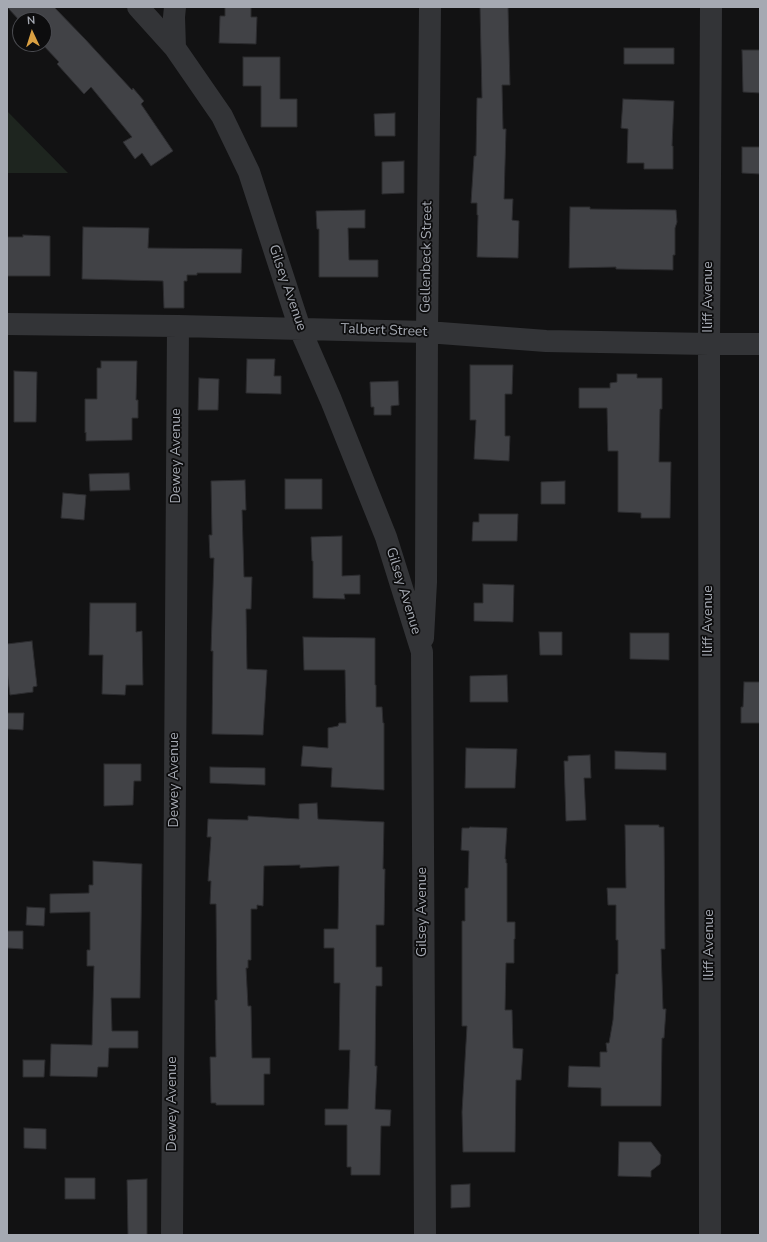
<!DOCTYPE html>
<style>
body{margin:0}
#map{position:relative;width:767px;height:1242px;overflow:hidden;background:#121213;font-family:"Nunito Sans",sans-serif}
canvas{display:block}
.frame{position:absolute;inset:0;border:8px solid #a5a9b2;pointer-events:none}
.north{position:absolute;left:12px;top:12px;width:40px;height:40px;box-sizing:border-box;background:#0d0d0e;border:1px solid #4a4b50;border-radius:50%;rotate:356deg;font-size:11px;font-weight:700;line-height:16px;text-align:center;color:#a5a9b2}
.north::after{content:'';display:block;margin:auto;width:14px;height:18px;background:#daa042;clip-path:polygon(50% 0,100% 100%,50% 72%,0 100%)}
</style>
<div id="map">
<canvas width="767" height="1242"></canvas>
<div class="frame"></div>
<div class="north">N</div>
</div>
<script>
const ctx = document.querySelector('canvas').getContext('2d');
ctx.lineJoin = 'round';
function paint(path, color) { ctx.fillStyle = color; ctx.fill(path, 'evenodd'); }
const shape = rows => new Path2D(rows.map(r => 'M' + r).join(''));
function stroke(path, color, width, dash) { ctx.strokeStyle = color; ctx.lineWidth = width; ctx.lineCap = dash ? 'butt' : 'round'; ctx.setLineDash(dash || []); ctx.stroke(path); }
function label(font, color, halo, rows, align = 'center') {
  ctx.font = font + ' "Nunito Sans",sans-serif'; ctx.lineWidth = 3.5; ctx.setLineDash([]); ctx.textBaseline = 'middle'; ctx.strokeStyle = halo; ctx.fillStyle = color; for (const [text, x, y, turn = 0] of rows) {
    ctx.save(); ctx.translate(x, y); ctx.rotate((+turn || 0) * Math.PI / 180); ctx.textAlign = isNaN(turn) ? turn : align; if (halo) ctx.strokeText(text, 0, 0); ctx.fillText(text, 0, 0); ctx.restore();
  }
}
paint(shape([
 [7,111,68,173,7,173]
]), '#1e251f');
const building = shape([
 [7,7,54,7,85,39,132,90,133,88,144,101,141,104,173,151,151,166,142,153,135,159,123,142,132,137,91,87,84,94,57,64,59,62,42,44,44,44,44,20,20,21,7,7],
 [225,7,251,7,251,17,257,17,256,44,219,43,220,16,225,16,225,7],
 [480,7,508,7,510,85,502,85,503,129,506,129,504,199,513,199,512,220,519,221,518,258,477,257,478,215,477,215,477,203,471,203,474,156,476,156,477,98,482,98,480,7],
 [624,48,674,48,674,64,624,64,624,48],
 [742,50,760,50,760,93,743,92,742,50],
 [243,57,280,57,280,99,297,99,297,127,261,127,261,86,243,86,243,57],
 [623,99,674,101,672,146,673,146,673,169,644,169,644,163,627,163,628,129,621,128,623,99],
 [395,113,395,136,375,136,374,114,395,113],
 [742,147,760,147,760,174,742,173,742,147],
 [404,161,404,193,382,194,382,162,404,161],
 [570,207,590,207,590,209,676,210,677,222,675,228,675,255,673,255,673,270,616,269,616,267,569,268,570,207],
 [365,210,365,228,348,228,349,260,378,260,378,277,319,277,319,229,317,229,316,211,365,210],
 [83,227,149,228,148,248,242,249,241,273,197,273,197,275,187,275,187,281,184,281,184,308,164,308,163,281,82,279,83,227],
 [23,235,50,236,50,276,7,276,7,237,23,237,23,235],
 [247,359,275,359,274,376,281,376,281,394,246,393,247,359],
 [101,361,137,361,136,400,138,400,138,418,132,418,132,440,86,441,86,432,85,433,85,399,97,399,97,368,101,368,101,361],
 [470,365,513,365,512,394,505,394,505,436,510,436,509,461,474,459,476,420,470,420,470,365],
 [14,371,37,372,36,422,14,422,14,371],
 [617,374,637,374,637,378,662,378,662,409,660,409,659,462,671,462,670,518,641,518,641,513,618,512,618,451,608,451,607,408,579,408,579,388,610,388,610,383,617,382,617,374],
 [199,378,219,379,218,410,198,410,199,378],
 [398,381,399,405,391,406,391,415,374,415,374,407,371,407,370,382,398,381],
 [129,473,130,490,90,491,89,474,129,473],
 [285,479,322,479,322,509,285,509,285,479],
 [245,480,246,510,242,510,244,577,252,577,251,609,246,609,247,669,267,670,263,735,212,734,213,651,211,651,214,558,210,558,209,535,212,535,211,481,245,480],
 [565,481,565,504,541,504,541,482,565,481],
 [63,493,86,495,84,520,61,518,63,493],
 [479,514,518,514,517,541,472,541,473,522,479,522,479,514],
 [342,536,342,576,360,575,360,594,344,594,345,599,313,598,313,561,312,561,311,537,342,536],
 [483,584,514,585,513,622,474,621,474,603,483,603,483,584],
 [90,603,136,603,136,632,142,631,143,685,126,685,125,695,102,694,103,655,89,655,90,603],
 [539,632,562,632,562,655,540,655,539,632],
 [630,633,669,633,669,660,630,659,630,633],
 [303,637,375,638,375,685,376,685,376,707,382,707,383,723,384,723,384,790,331,787,332,768,301,766,303,746,328,748,328,728,338,726,339,723,346,723,345,670,304,670,303,637],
 [32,641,37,686,33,687,33,692,10,695,7,671,7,644,32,641],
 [507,675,508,702,470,702,470,676,507,675],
 [744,682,760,682,760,723,741,723,741,707,743,707,744,682],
 [7,713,24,713,23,730,7,729,7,713],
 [466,748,517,749,515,788,465,788,466,748],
 [615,751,666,753,666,770,615,769,615,751],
 [590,755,591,778,584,778,586,820,566,821,564,761,568,761,568,756,590,755],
 [104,764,141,764,141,781,134,781,133,805,104,806,104,764],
 [210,767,265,768,265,785,210,783,210,767],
 [317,803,318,819,384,822,383,869,385,869,384,925,376,925,376,967,382,967,382,986,376,986,375,1066,377,1066,375,1109,391,1110,390,1126,381,1126,380,1175,351,1175,351,1167,347,1167,347,1125,325,1125,325,1109,348,1109,350,1050,339,1050,340,983,334,983,334,948,324,948,324,929,338,929,339,866,300,868,300,865,264,866,263,906,257,905,257,909,251,909,251,960,248,960,248,968,246,968,248,1006,251,1006,252,1058,270,1058,270,1074,264,1074,264,1105,216,1105,216,1103,211,1103,210,1057,216,1057,215,1000,217,1000,216,904,210,904,211,881,208,881,211,837,207,837,208,819,248,820,248,816,299,819,299,804,317,803],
 [625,825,659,825,659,827,664,827,665,949,661,949,663,1009,666,1009,664,1038,662,1038,661,1106,601,1106,601,1088,568,1087,569,1066,600,1067,600,1052,607,1052,606,1043,609,1043,613,1020,616,974,618,974,618,940,616,940,616,905,608,905,607,888,626,888,625,825],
 [470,827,507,828,505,859,506,859,506,863,507,863,507,922,515,922,515,939,514,939,514,963,506,963,505,1010,512,1010,513,1048,523,1049,521,1080,516,1080,515,1152,463,1152,462,1112,467,1026,462,1026,462,921,465,921,465,888,468,888,469,851,461,850,462,828,469,828,470,827],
 [93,861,142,864,140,998,111,998,112,1031,138,1031,138,1048,109,1048,108,1067,98,1067,97,1077,50,1076,51,1044,92,1045,94,966,87,966,87,950,90,950,90,912,50,913,50,894,89,893,89,885,93,885,93,861],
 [27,907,45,908,44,926,26,925,27,907],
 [7,931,23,931,23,949,7,948,7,931],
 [23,1060,45,1060,44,1077,23,1077,23,1060],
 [24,1128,46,1129,46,1149,24,1148,24,1128],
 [619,1142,651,1142,661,1155,660,1164,651,1171,651,1177,618,1176,619,1142],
 [65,1178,95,1178,95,1199,65,1199,65,1178],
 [147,1179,147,1235,128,1235,127,1180,147,1179],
 [470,1184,470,1207,451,1208,451,1185,470,1184]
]);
paint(building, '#414246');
stroke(building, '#2c2c2f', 1);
stroke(shape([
 [138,7,175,48,222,116,249,172,300,329,331,400,386,537,422,652,425,1235],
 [175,7,174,17,175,48],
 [7,324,178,326,427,332,546,341,709,344,760,344],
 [423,638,426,582,427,332,430,7],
 [172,1235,178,326],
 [710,1235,709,344,711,7]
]), '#333437', 22);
label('14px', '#a5a9b2', '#0d0d0e', [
 ["Gellenbeck Street",427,257,-89],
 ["Gilsey Avenue",287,288,71],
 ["Iliff Avenue",709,297,-90],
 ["Talbert Street",384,331,2],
 ["Dewey Avenue",177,456,-90],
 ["Gilsey Avenue",403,591,73],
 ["Iliff Avenue",709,621,-90],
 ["Dewey Avenue",175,780,-90],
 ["Gilsey Avenue",423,912,-90],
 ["Iliff Avenue",710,945,-90],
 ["Dewey Avenue",173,1104,-90]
]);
</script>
